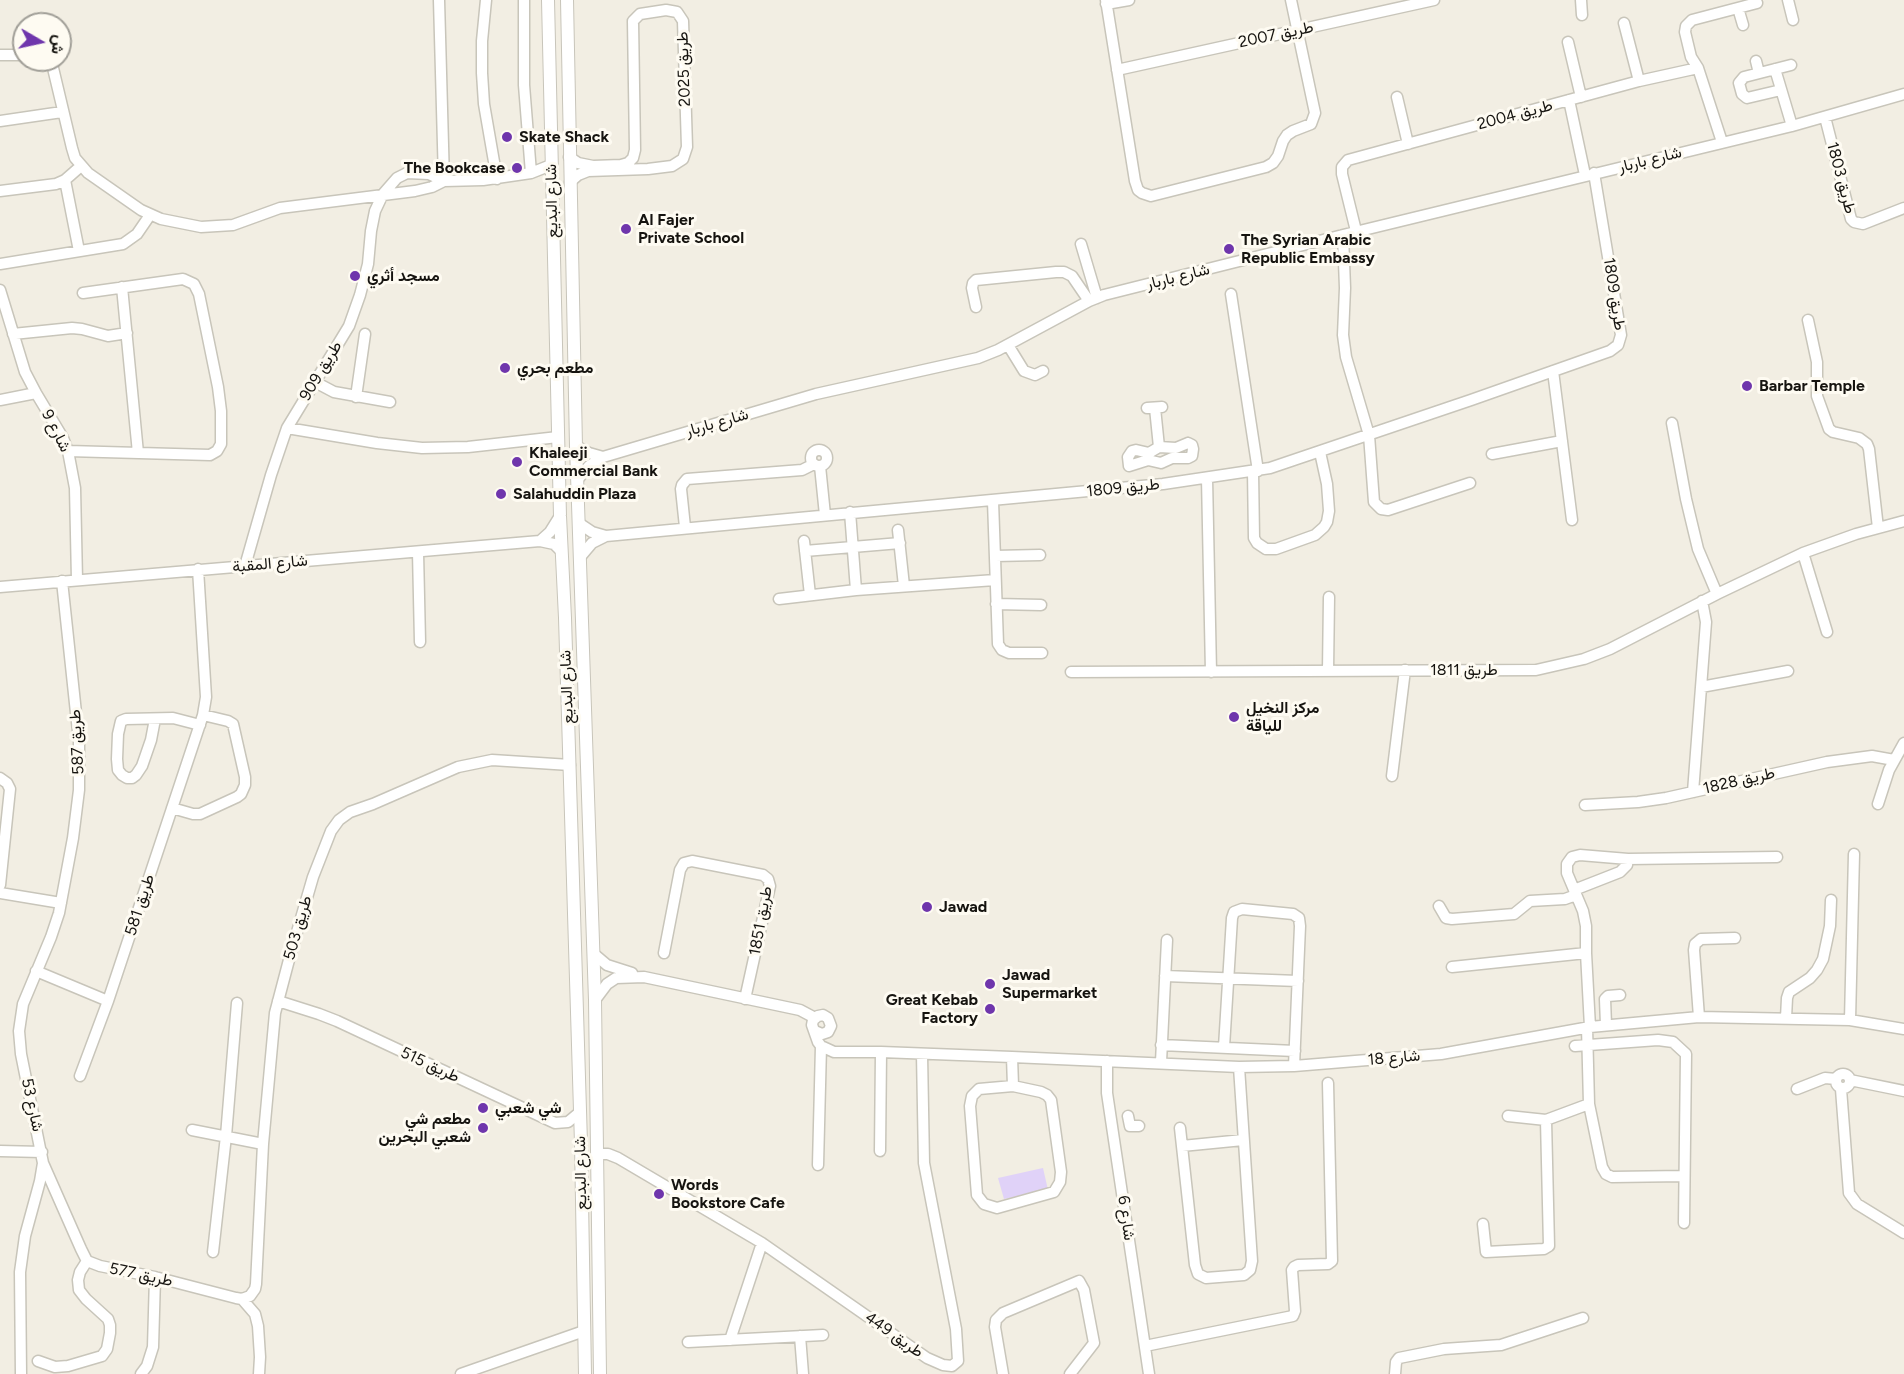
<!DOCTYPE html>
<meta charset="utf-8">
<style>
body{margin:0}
#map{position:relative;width:1904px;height:1374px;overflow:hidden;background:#f2eee3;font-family:Figtree,Vazirmatn,sans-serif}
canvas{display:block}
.north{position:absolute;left:12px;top:12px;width:60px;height:60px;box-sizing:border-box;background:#fefbf2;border:2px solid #a19f98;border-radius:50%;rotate:99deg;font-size:16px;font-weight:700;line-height:24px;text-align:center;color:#161410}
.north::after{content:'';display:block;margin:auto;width:21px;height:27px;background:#6f36ac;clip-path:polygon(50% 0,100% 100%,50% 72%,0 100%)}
</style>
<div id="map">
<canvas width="1904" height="1374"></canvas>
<div class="north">ش</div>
</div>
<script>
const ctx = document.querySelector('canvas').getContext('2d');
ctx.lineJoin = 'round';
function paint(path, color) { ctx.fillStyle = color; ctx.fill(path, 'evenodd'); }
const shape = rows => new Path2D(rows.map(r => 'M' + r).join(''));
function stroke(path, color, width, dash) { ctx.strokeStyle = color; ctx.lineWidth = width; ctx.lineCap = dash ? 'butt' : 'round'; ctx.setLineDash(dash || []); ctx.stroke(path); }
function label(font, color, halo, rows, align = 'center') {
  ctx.font = font + ' Figtree,Vazirmatn,sans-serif'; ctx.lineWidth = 6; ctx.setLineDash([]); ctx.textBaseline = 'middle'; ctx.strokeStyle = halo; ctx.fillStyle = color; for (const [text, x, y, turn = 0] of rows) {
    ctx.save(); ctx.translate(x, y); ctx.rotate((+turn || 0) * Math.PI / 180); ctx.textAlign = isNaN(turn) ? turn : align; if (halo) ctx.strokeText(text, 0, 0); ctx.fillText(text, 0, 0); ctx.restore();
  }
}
paint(shape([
 [1043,1168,1048,1190,1004,1199,998,1178]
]), '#e0d2f8');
const minor = shape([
 [486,0,482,41,482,73,484,104,497,179],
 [524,0,524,85,531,173],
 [1106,0,1135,181,1138,190,1142,193,1151,196,1266,167,1273,163,1278,156,1283,141,1287,135,1293,131,1311,124,1315,113,1291,0],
 [1581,0,1582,15],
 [1788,0,1793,20],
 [1106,4,1129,0],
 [1738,8,1743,25],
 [1624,23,1639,81],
 [1568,42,1581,97],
 [0,55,24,55],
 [49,60,53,68,72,148,75,158,88,173,141,210,161,219,201,227,233,225,280,208,415,191,432,187,444,181,439,0],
 [1756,61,1759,73],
 [1775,69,1792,126],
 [1117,70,1434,0],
 [1781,90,1747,98,1742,94,1739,83,1744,77,1791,65],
 [1397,97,1408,144],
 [1569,100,1585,175],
 [1825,117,1851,219,1854,222,1863,224,1904,208],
 [0,121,62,112],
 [1722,142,1698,68,1691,57,1685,32,1686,26,1692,20,1757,3],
 [569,157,578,163,593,166,621,165,628,163,633,158,635,150,633,21,640,14,666,10,677,12,683,21,687,147,683,159,672,166,648,169,588,171,578,175,570,182],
 [65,180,79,251],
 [0,191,56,184,65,180,81,166],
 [1356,231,1342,174,1342,167,1348,160,1639,81,1698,68],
 [1343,235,1345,288,1343,335,1346,357,1369,435,1374,502,1381,509,1388,510,1470,483],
 [1081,244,1097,298],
 [0,264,123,244,137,234,150,215],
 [122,287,138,453],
 [0,290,25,372,36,393,63,438,68,451,75,488,77,580],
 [1231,294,1258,471],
 [976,307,972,288,973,283,976,280,1056,272,1064,272,1072,276,1089,301],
 [1808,320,1817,362,1817,396,1829,429,1833,432,1859,438,1867,444,1869,449,1878,528],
 [13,334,72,328,82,329,108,336,127,333],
 [1008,345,1024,371,1035,375,1043,371],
 [1553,371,1572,520],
 [315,382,334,392,390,402],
 [356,397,365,334],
 [0,400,36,393],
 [1147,408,1162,407],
 [1155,408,1159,447],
 [1672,423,1686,499,1698,549,1717,594],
 [287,428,377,443,422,448,468,447,558,437],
 [1188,443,1192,445,1193,449,1192,456,1188,458,1172,458,1161,463,1148,460,1129,466,1128,457,1132,451,1136,450,1149,453,1159,447,1176,448,1188,443],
 [576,446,589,453,603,457],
 '811 458a8 8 0 1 1 16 0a8 8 0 1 1-16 0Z',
 [68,451,210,455,217,451,221,444,221,411,218,387,199,294,194,284,183,279,83,293],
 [1492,454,1562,441],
 [820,466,825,515],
 [1253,471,1254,538,1257,543,1266,549,1276,549,1315,535,1324,527,1327,522,1329,511,1327,484,1320,452],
 [1207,478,1211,672],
 [578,479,589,466,603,457,816,394,978,358,998,350,1089,301,1104,295,1343,235,1792,126,1904,94],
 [993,501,998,644,1002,650,1009,653,1042,653],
 [850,512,856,590],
 [580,524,592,532,606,536],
 [685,527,681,489,682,485,687,479,802,470,814,464],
 [898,530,904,586],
 [540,541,550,532,560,516],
 [804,541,810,595],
 [805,551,900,543],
 [418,552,420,642],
 [1803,553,1827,632],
 [581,556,592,543,606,536,1163,484,1270,468,1471,400,1610,351,1618,345,1621,335,1594,173],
 [995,556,1040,555],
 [245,566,271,475,287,428,349,326,360,295,368,264,371,231,375,211,383,194,397,178,407,173,429,174,444,181,483,180,531,173,551,165],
 [0,587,540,541,554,544,561,551],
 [779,599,856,590,995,580],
 [996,604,1041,605],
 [1328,671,1329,597],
 [1071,672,1536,670,1584,659,1610,649,1717,594,1803,553,1856,534,1904,521],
 [1701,687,1788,671],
 [155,719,151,740,142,766,136,775,132,778,127,778,122,775,118,770,117,759,118,734,121,721,126,719,173,718,200,725],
 [1392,776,1405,670],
 [0,778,7,783,10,789,0,885],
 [1693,792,1706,622,1702,601],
 [1878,804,1889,770,1904,743],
 [1585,805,1638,802,1666,798,1827,762,1872,756,1894,760],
 [172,808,193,814,200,814,237,797,241,794,245,785,245,777,233,724,228,721,203,715],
 [1574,890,1620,872,1627,865,1628,859],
 [0,893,61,903],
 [1439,906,1446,918,1452,919,1514,914,1530,901,1565,899,1576,895],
 [664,953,680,870,684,863,692,861,763,875,768,879,770,886,745,999],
 [594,954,607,965,632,973],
 [1452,967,1586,953],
 [36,971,108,1001],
 [1165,976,1298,981],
 [595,1000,607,984,616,978,644,977,800,1010,815,1018],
 [278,1001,319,1014,337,1021,555,1123,568,1122,580,1112],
 [1699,1017,1694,950,1695,944,1701,939,1735,938],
 [1786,1018,1787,998,1789,992,1810,978,1817,970,1823,959,1830,926,1831,900],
 [1850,1020,1854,854],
 [1606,1025,1605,999,1608,996,1620,995],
 [1587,1027,1589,1104,1602,1167,1606,1174,1612,1177,1684,1176],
 [1590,1027,1586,953,1586,926,1583,911,1567,873,1567,864,1572,857,1580,855,1628,859,1777,857],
 [815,1031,822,1034,828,1032,831,1026,828,1018,823,1015,818,1016,813,1020,812,1025,818,1042,821,1046,834,1052,881,1052,1012,1057,1239,1067,1294,1066,1441,1054,1590,1027,1699,1017,1850,1020,1904,1029],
 [1161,1045,1295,1051],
 [1575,1046,1658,1040,1673,1042,1686,1054,1684,1223],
 [1224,1047,1232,918,1234,912,1242,909,1293,914,1299,918,1300,926,1294,1066],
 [1012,1057,1013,1086],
 [1107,1061,1107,1093,1149,1374],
 [1161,1062,1167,940],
 '1836 1081a7 7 0 1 1 14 0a7 7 0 1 1-14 0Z',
 [80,1076,108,1001,203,715,206,697,198,569],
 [1850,1080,1904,1091],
 [1013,1086,1041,1092,1047,1095,1051,1100,1061,1172,1060,1182,1054,1192,997,1208,984,1204,977,1195,970,1106,972,1096,979,1089,1013,1086],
 [1797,1089,1825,1078,1836,1079],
 [1841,1089,1849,1193,1857,1204,1904,1233],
 [1128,1116,1130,1126,1139,1126],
 [1508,1116,1546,1120,1589,1104],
 [1180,1128,1195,1265,1198,1274,1206,1278,1244,1275,1250,1270,1252,1261,1239,1067],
 [192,1130,263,1144],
 [1182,1146,1243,1140],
 [0,1151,42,1152],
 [880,1151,881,1052],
 [598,1154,608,1154,618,1158,762,1243,927,1358,943,1365,952,1366,958,1361,956,1329,924,1163,922,1054],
 [43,1163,81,1249,87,1261,100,1266,155,1277,236,1298,242,1299,250,1296,255,1289,256,1284,263,1144,275,1013,290,956,313,877,331,831,339,820,350,812,373,804,458,767,492,760,570,765],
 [818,1165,821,1046],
 [1483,1224,1486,1252,1544,1249,1549,1246,1546,1120],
 [213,1252,226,1136,237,1003],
 [242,1299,255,1314,258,1326,260,1357,259,1374],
 [800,1336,803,1374],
 [730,1340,762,1243],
 [688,1342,823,1335],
 [1145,1346,1293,1316,1295,1311,1292,1270,1294,1267,1298,1265,1328,1264,1332,1261,1328,1083],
 [38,1361,55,1367,68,1366,102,1356,107,1349,110,1333,110,1325,108,1319,86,1299,79,1290,78,1280,80,1272,87,1261],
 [21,1374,20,1272,25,1236,40,1181,43,1163,21,1054,19,1031,23,1004,51,937,59,913,73,838,79,790,79,741,62,581],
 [141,1374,147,1366,153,1347,155,1277],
 [461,1374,584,1331],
 [1003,1374,995,1327,996,1320,1003,1313,1079,1281,1084,1290,1094,1343,1070,1374],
 [1395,1374,1396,1362,1399,1358,1444,1349,1501,1345,1583,1318]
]);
const major = shape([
 [548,0,560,516,565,618,581,1143,585,1374],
 [567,0,576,446,595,1000,600,1374]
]);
stroke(minor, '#c8c5ba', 13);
stroke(major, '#c8c5ba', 14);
stroke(minor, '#fff', 10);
stroke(major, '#fff', 12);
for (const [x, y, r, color] of [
 [507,137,6,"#6f36ac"],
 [517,168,6,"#6f36ac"],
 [626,229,6,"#6f36ac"],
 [1229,249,6,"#6f36ac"],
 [355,276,6,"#6f36ac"],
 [505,368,6,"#6f36ac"],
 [1747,386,6,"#6f36ac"],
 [517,462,6,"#6f36ac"],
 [501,494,6,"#6f36ac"],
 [1234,717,6,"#6f36ac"],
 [927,907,6,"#6f36ac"],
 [990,984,6,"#6f36ac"],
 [990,1009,6,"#6f36ac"],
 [483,1108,6,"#6f36ac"],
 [483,1128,6,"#6f36ac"],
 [659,1194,6,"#6f36ac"]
]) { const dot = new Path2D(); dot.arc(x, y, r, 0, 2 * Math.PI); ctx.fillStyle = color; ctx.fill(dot); stroke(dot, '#fefbf2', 2); }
label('16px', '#161410', '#fefbf2', [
 ["طريق 2007",1276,35,-12],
 ["طريق 2025",684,69,-92],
 ["طريق 2004",1515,115,-15],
 ["شارع باربار",1650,160,-14],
 ["طريق 1803",1841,178,75],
 ["شارع البديع",552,201,-91],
 ["شارع باربار",1178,277,-14],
 ["طريق 1809",1614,294,81],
 ["طريق 909",321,371,-59],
 ["شارع باربار",717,423,-16],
 ["شارع 9",56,431,63],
 ["طريق 1809",1123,488,-6],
 ["شارع المقبة",270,564,-5],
 ["طريق 1811",1464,670],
 ["شارع البديع",567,687,-92],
 ["طريق 587",77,742,-93],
 ["طريق 1828",1739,781,-13],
 ["طريق 581",140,905,-72],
 ["طريق 1851",761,921,-80],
 ["طريق 503",298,928,-74],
 ["شارع 18",1394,1058,-5],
 ["طريق 515",430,1065,25],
 ["شارع 53",32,1105,78],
 ["شارع البديع",581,1173,-91],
 ["شارع 6",1126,1218,82],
 ["طريق 577",141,1275,12],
 ["طريق 449",894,1335,35]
]);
label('bold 16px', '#161410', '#fefbf2', [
 ["Skate Shack",519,137],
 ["The Bookcase",505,168,"right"],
 ["Al Fajer",638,220],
 ["Private School",638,238],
 ["The Syrian Arabic",1241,240],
 ["Republic Embassy",1241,258],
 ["مسجد أثري",367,276],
 ["مطعم بحري",517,368],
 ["Barbar Temple",1759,386],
 ["Khaleeji",529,453],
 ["Commercial Bank",529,471],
 ["Salahuddin Plaza",513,494],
 ["مركز النخيل",1246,708],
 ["للياقة",1246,726],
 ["Jawad",939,907],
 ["Jawad",1002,975],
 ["Supermarket",1002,993],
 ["Great Kebab",978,1000,"right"],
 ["Factory",978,1018,"right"],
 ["شي شعبي",495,1108],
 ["مطعم شي",471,1119,"right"],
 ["شعبي البحرين",471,1137,"right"],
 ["Words",671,1185],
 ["Bookstore Cafe",671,1203]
], 'left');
</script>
